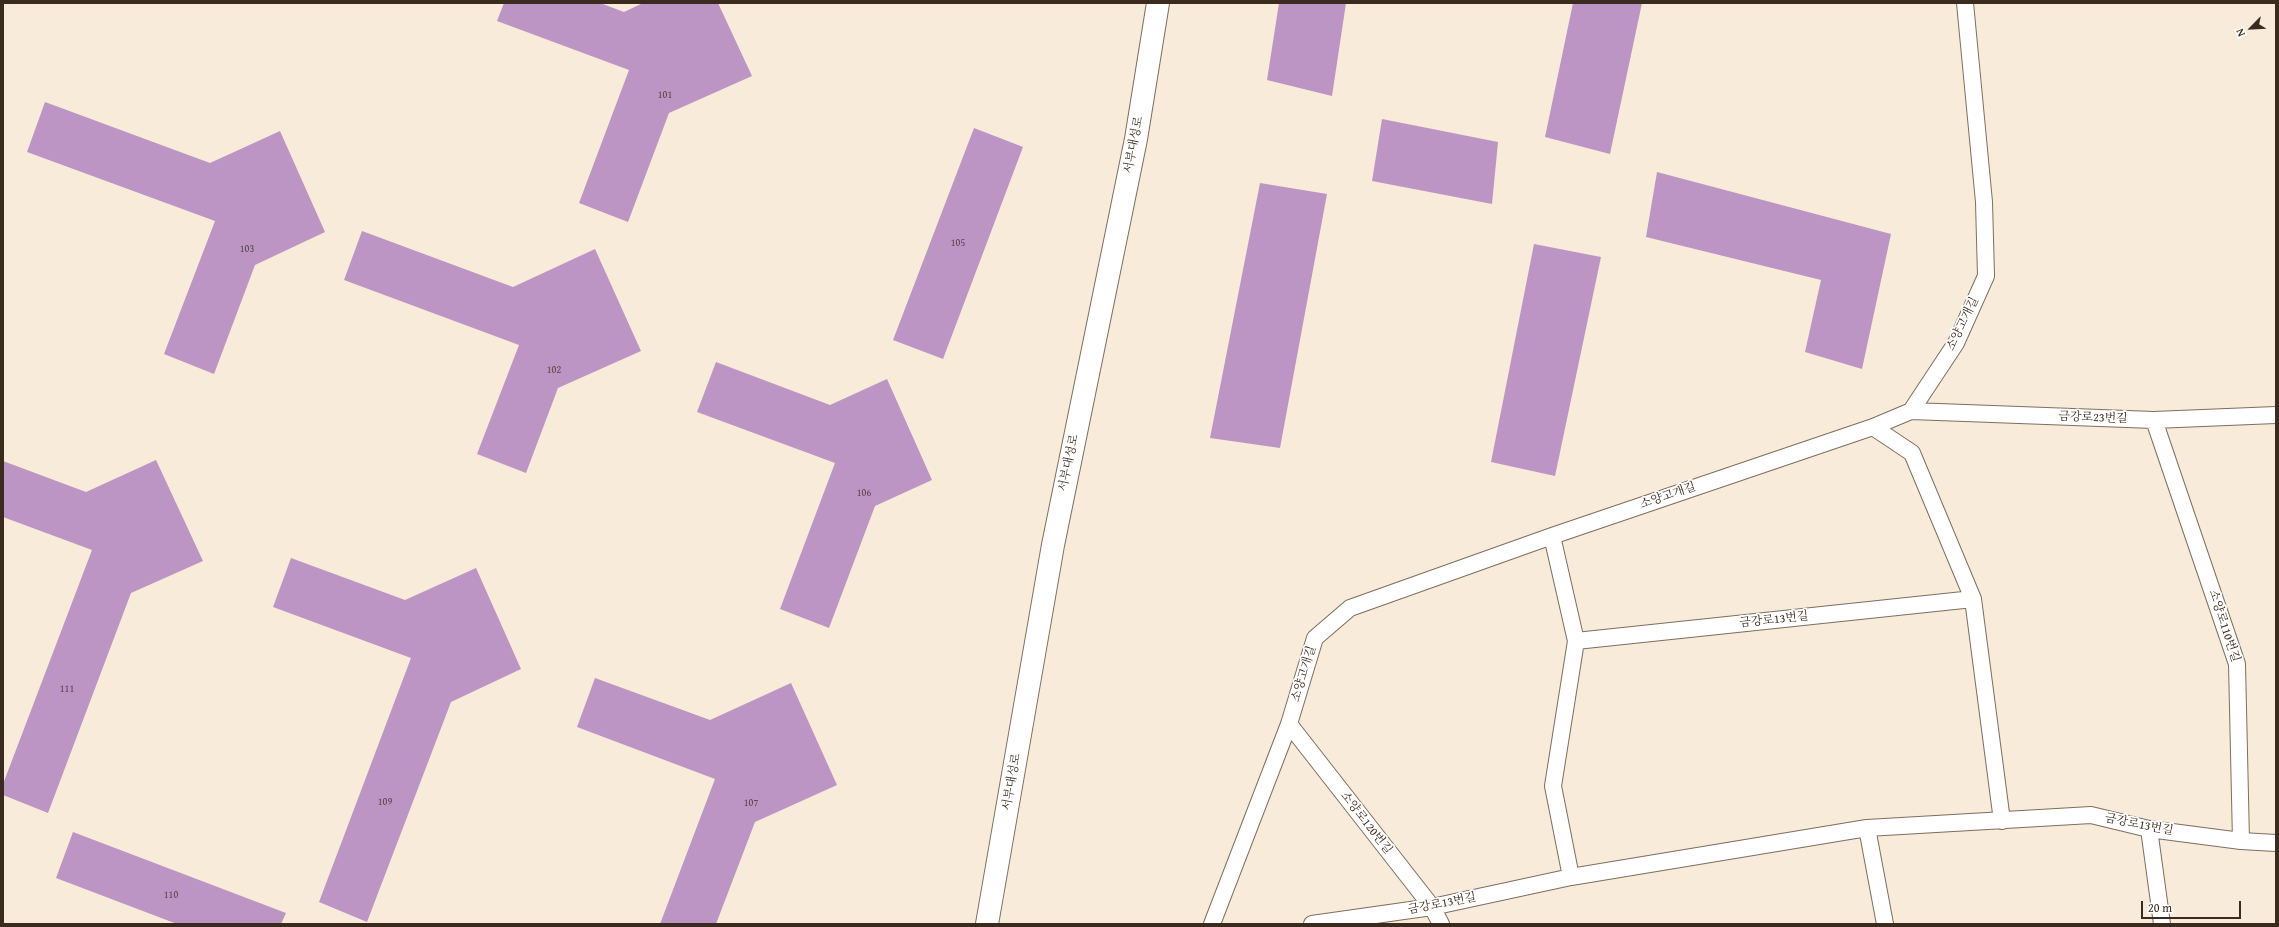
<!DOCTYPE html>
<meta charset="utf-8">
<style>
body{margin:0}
#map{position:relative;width:2279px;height:927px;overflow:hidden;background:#f8ebd9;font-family:"Gentium Book Plus",serif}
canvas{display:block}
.frame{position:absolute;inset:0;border:4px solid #3b2a1e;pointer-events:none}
.north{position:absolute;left:2231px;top:8px;width:40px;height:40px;-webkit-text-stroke:3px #fff;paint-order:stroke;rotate:246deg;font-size:11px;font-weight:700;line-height:16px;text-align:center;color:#3b2a1e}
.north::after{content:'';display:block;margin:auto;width:14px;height:18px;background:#3b2a1e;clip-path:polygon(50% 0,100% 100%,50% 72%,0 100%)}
.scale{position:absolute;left:2141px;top:901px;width:100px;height:18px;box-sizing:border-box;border:2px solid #3b2a1e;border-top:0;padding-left:5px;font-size:12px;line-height:14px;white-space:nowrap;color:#3b2a1e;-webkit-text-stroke:3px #fff;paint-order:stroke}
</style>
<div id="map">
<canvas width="2279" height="927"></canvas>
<div class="frame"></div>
<div class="north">N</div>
<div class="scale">20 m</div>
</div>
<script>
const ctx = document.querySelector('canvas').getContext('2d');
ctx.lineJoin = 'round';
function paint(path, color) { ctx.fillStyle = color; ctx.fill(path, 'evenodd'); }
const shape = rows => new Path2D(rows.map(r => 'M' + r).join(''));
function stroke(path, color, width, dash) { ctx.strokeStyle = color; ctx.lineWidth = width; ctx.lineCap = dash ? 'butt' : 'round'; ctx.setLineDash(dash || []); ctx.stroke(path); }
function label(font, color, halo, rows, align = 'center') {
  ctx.font = font + ' "Gentium Book Plus","Noto Serif KR",serif'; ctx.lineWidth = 3.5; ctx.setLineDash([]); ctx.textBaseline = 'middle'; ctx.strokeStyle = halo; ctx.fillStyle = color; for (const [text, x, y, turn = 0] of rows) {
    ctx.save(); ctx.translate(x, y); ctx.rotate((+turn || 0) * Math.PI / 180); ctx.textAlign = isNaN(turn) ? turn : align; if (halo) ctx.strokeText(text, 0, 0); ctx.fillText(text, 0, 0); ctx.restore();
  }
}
paint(shape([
 [504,3,600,3,624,12,643,3,718,3,752,76,669,113,628,222,579,203,629,70,497,21],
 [1279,3,1346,3,1332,96,1267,80],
 [1573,3,1642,3,1610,154,1545,137],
 [45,102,210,163,280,131,325,232,255,265,214,374,164,354,215,221,27,152],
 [1382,119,1498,142,1492,204,1372,181],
 [974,128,1023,147,943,359,893,340],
 [1657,172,1891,234,1862,369,1805,352,1821,280,1646,237],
 [1260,183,1327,194,1280,448,1210,438],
 [362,231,513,287,595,249,641,351,558,388,526,473,477,454,519,345,344,280],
 [1534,244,1601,257,1555,476,1491,462],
 [716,362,830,405,887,379,932,480,875,506,829,628,780,609,835,463,697,412],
 [156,460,203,561,131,593,48,813,3,795,3,784,92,550,3,517,3,461,86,492],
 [291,558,405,600,476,568,521,669,451,702,367,922,319,902,411,658,273,607],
 [595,678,710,720,791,683,837,785,755,822,716,924,660,924,715,779,577,727],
 [73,832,286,913,281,924,177,924,56,878]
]), '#bc95c5');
const service = shape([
 [1911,411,2154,420,2276,415],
 [2154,420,2237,664,2241,841],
 [1873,427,1912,453,1973,599,2002,821],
 [1552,536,1576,641,1553,786,1571,877],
 [1576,641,1973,599],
 [1289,724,1432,907,1441,924],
 [1867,828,1885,924],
 [2149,829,2162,924],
 [1212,924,1289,724,1315,638,1350,608,1552,536,1873,427,1911,411,1956,343,1986,276,1984,202,1965,3],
 [1312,924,1432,907,1571,877,1867,828,2091,815,2149,829,2241,841,2276,843]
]);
const tertiary = shape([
 [987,924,1053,545,1136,139,1158,3]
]);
stroke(service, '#7d6e5f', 18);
stroke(tertiary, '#7d6e5f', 24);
stroke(service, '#fff', 16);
stroke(tertiary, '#fff', 22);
label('10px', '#5b4548', null, [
 ["101",665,95],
 ["105",958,243],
 ["103",247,249],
 ["102",554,370],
 ["106",864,493],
 ["111",67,689],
 ["109",385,802],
 ["107",751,803],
 ["110",171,895]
]);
label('12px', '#3b2a1e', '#fff', [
 ["서부대성로",1134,145,-79],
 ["소양고개길",1963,324,-64],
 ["금강로23번길",2093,418,2],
 ["서부대성로",1069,463,-78],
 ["소양고개길",1668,496,-19],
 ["금강로13번길",1774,620,-6],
 ["소양로110번길",2224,626,72],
 ["소양고개길",1304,674,-73],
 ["서부대성로",1012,782,-80],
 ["소양로120번길",1366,823,52],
 ["금강로13번길",2139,825,11],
 ["금강로13번길",1442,904,-11]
]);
</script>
